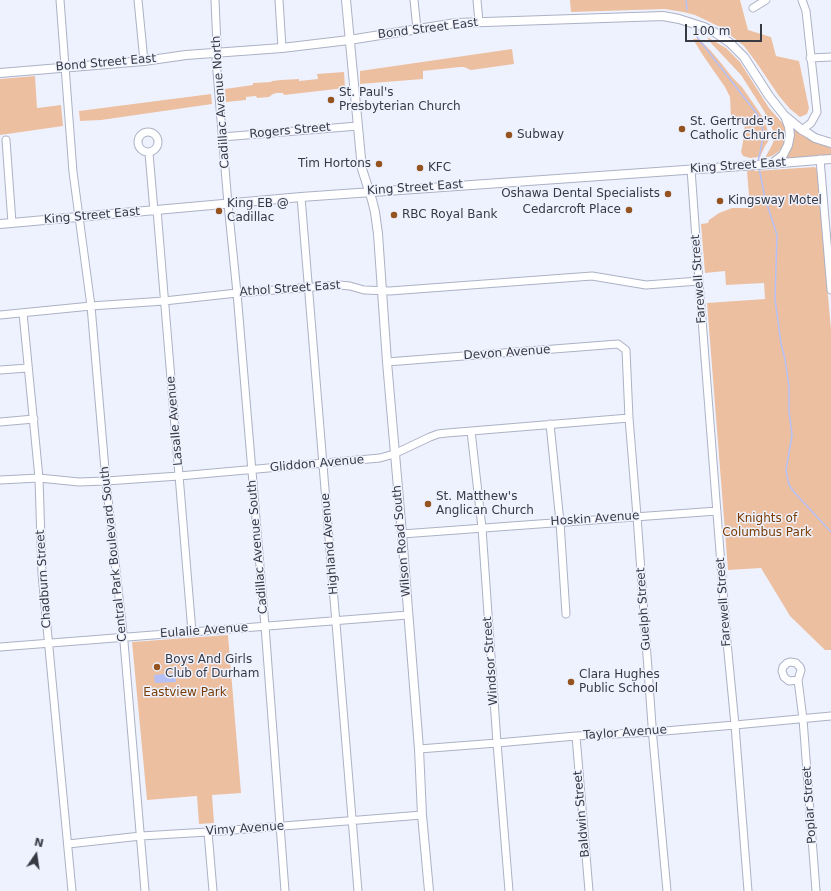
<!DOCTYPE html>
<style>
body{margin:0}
#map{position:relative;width:831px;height:891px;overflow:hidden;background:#eef2ff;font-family:"DejaVu Sans",sans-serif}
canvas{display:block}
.north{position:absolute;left:16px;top:835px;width:40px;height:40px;-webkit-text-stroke:3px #eef2ff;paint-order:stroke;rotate:13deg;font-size:11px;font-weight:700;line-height:16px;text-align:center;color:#383a43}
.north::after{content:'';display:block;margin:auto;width:14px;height:18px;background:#383a43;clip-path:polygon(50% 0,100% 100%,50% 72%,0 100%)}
.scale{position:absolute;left:685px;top:24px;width:77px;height:18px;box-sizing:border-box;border:2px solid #383a43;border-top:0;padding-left:5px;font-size:12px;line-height:14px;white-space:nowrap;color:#383a43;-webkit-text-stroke:3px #eef2ff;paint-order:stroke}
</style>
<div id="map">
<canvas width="831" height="891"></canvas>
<div class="north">N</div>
<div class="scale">100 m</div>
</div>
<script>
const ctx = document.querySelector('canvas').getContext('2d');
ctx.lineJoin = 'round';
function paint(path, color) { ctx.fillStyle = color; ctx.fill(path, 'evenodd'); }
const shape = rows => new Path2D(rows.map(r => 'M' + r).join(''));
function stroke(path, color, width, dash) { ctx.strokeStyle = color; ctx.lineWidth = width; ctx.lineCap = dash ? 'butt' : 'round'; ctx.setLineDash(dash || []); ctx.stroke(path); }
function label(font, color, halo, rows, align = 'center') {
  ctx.font = font + ' "DejaVu Sans",sans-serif'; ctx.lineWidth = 3; ctx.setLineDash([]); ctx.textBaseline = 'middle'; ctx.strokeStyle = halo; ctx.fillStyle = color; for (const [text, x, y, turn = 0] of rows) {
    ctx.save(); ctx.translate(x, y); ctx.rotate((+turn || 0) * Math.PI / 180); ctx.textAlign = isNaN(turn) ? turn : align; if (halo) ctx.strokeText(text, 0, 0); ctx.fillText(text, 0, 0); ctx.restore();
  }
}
paint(shape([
 [570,0,740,0,748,30,771,37,776,56,799,61,809,108,807,114,800,117,790,109,779,96,756,62,744,46,720,27,695,15,683,12,665,9,571,12],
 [707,37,726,48,740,62,769,108,785,126,786,133,785,140,783,147,778,152,772,156,765,158,772,145,774,140,773,131,770,123,764,111,741,75,710,42],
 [693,39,699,39,710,50,721,63,732,77,742,87,762,116,767,128,769,140,765,146,760,157,750,158,743,156,741,152,743,142,745,124,735,121,731,118,730,97,725,87,702,54],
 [512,49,514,64,471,70,464,67,460,67,423,71,423,79,360,84,360,71],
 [344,72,345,88,284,95,283,93,277,93,273,94,269,97,257,98,256,96,246,97,246,100,226,102,225,89,253,85,253,83,271,82,272,81,281,80,299,79,299,81,318,79,317,74],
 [35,76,37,108,61,105,63,126,0,135,0,79],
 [211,94,212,104,101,120,80,121,79,111],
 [792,126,831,147,831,155,788,158,786,157,794,138,794,130],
 [815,167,817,170,831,330,831,650,825,650,790,616,761,568,728,570,707,303,765,299,764,283,726,285,725,271,705,273,701,224,708,223,709,220,719,213,732,208,750,208,747,171,754,170,755,171],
 [228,635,241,793,212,795,214,823,199,824,197,796,147,800,132,642]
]), '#edbfa1');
paint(shape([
 [175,673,176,682,155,683,154,675]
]), '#b5c1f6');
stroke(shape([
 [686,0,687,10],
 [697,37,757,114,764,132,758,163],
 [759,168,765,198,777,235,775,299,781,344,785,359,789,387,789,411,792,435,786,470,789,485,794,492,831,532]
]), '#b5c1f6', 1.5);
const minor = shape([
 [60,0,73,172,91,306,106,481,124,642,145,891],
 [138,0,144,61],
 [215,0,217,46,216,60,228,204,237,293,265,626,285,891],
 [279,0,282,48],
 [414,0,417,29],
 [477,0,479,22],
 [802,0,806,11,817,112,811,123,802,130],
 [753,8,766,0],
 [810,58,831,57],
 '138 142a10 10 0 1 1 20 0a10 10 0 1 1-20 0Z',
 [222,137,358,126],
 [6,140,12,223],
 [149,153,154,211],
 [820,159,831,290],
 [691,169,699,281,727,642,735,725,748,891],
 [301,197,358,891],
 [157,210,192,632],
 [23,313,39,478,42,574,72,891],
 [0,315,91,306,164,301,237,293,339,285,350,286,364,290,390,291,592,276,646,285,699,281],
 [387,362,618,344,626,350,629,418,637,516,653,739,667,891],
 [0,370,28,368],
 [0,422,34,419],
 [550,424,560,522,566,614],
 [471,431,482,528,497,743,509,891],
 [0,480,39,478,79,482,106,481,179,476,380,458,394,454,430,437,438,434,447,433,629,418],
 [402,534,717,511],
 [0,647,408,615],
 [798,680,789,681,784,677,782,671,783,667,787,663,790,662,796,663,800,667,801,670,798,680,803,719,816,891],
 [576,736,589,891],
 [419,749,497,743,576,736,653,732,735,725,831,716],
 [208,832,213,891],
 [68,844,141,836,208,832,422,815]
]);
const major = shape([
 [346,0,362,169,372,200,375,212,378,234,387,362,402,534,419,749,422,815,429,891],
 [0,73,144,61,186,55,282,48,349,40,456,23,663,16,679,19,704,27,716,33,730,43,744,57,769,96,784,115,802,130,809,134,815,138,831,143],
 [773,163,783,155,788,145,790,135,789,127,785,116],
 [0,224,301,197,756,165,831,159]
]);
stroke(minor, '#acb1c5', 9);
stroke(major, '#acb1c5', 10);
stroke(minor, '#fff', 7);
stroke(major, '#fff', 8);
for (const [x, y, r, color] of [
 [331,100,4,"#955320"],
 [682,129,4,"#955320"],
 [509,135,4,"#955320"],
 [379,164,4,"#955320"],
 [420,168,4,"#955320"],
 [668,194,4,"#955320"],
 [720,201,4,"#955320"],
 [629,210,4,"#955320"],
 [219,211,4,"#955320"],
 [394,215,4,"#955320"],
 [428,504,4,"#955320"],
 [157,667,4,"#955320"],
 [571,682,4,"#955320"]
]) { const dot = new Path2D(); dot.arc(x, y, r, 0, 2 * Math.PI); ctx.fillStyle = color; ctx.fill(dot); stroke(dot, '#eef2ff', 1.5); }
label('12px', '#383a43', '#eef2ff', [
 ["Bond Street East",428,29,-7],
 ["Bond Street East",106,63,-5],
 ["Cadillac Avenue North",221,102,-94],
 ["Rogers Street",290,131,-5],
 ["King Street East",738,166,-4],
 ["King Street East",415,188,-4],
 ["King Street East",92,216,-5],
 ["Farewell Street",699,279,-94],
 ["Athol Street East",290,289,-4],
 ["Devon Avenue",507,353,-4],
 ["Lasalle Avenue",175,421,-95],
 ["Gliddon Avenue",317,464,-5],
 ["Hoskin Avenue",595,519,-4],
 ["Wilson Road South",402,541,-95],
 ["Highland Avenue",330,544,-95],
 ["Cadillac Avenue South",258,547,-95],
 ["Central Park Boulevard South",114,554,-96],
 ["Chadburn Street",44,579,-94],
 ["Farewell Street",724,602,-94],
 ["Guelph Street",644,609,-94],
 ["Eulalie Avenue",204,631,-4],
 ["Windsor Street",491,661,-94],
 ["Taylor Avenue",625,733,-4],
 ["Poplar Street",810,805,-94],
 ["Baldwin Street",582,814,-95],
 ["Vimy Avenue",245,829,-4]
]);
label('12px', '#383a43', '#eef2ff', [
 ["St. Paul's",339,93],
 ["Presbyterian Church",339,107],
 ["St. Gertrude's",690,122],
 ["Catholic Church",690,136],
 ["Subway",517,135],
 ["Tim Hortons",371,164,"right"],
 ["KFC",428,168],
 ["Oshawa Dental Specialists",660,194,"right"],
 ["Kingsway Motel",728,201],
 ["King EB @",227,204],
 ["Cadillac",227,218],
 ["Cedarcroft Place",621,210,"right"],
 ["RBC Royal Bank",402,215],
 ["St. Matthew's",436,497],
 ["Anglican Church",436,511],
 ["Boys And Girls",165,660],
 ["Club of Durham",165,674],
 ["Clara Hughes",579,675],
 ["Public School",579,689]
], 'left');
label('12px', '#793b00', '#eef2ff', [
 ["Knights of",767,519],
 ["Columbus Park",767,533],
 ["Eastview Park",185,693]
]);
</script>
